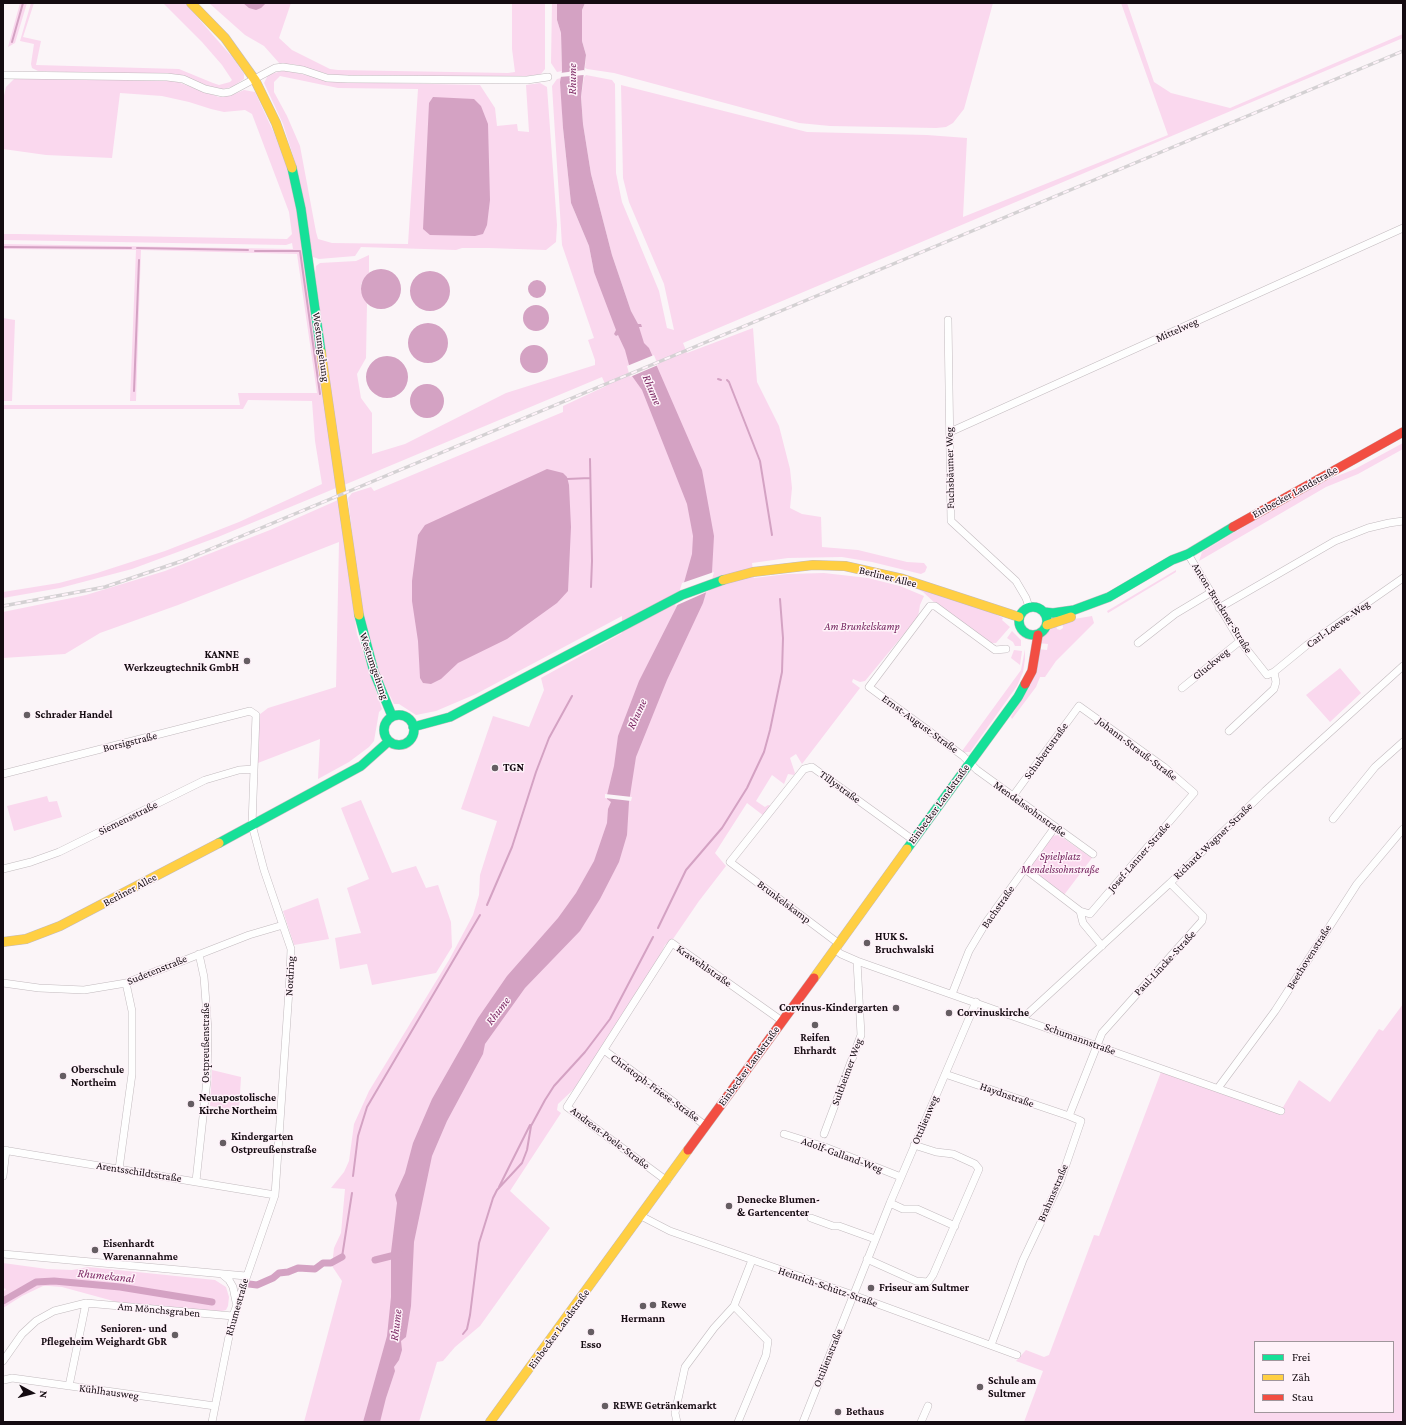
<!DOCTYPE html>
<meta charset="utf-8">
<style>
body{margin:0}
#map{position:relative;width:1406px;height:1425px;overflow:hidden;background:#fbf5f8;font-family:"Crimson Pro",serif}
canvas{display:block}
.frame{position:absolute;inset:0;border:4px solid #140b11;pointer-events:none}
.legend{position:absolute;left:1254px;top:1341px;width:140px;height:72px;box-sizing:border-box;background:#fef2f9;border:1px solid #a0969c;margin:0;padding:5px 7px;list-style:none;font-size:12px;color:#140b11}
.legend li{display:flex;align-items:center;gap:8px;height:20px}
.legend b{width:20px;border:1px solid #a0969c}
.north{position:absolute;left:12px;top:1373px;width:40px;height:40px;-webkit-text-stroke:3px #fef2f9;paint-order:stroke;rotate:97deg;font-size:11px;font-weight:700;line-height:16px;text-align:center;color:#140b11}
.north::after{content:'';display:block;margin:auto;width:14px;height:18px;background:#140b11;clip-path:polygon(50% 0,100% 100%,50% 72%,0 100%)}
</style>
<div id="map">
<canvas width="1406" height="1425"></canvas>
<div class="frame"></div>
<ul class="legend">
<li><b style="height:5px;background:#16e098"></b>Frei</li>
<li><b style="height:5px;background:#ffcf43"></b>Zäh</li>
<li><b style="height:5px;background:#f24e42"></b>Stau</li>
</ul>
<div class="north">N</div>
</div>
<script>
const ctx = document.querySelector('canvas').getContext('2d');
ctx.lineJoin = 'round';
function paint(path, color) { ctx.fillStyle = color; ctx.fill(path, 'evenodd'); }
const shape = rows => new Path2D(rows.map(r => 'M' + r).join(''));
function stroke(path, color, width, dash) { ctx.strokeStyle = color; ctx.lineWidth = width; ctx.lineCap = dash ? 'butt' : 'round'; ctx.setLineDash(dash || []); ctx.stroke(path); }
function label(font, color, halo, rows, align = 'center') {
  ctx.font = font + ' "Crimson Pro",serif'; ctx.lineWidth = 3; ctx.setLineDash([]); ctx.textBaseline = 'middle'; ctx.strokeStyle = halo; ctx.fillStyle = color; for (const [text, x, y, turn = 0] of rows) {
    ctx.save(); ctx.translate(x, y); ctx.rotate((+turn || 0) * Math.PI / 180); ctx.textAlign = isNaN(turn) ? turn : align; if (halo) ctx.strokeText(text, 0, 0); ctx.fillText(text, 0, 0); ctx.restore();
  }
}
paint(shape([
 [20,3,27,3,15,43,8,47],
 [31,3,34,3,23,37,41,41,36,65,179,69,213,83,219,85,230,82,232,80,222,65,202,42,163,3,185,3,233,58,244,74,244,79,232,87,218,90,183,76,38,71,32,68,31,64,34,44,20,41],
 [209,3,291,3,279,38,292,50,330,69,338,70,508,73,515,72,512,49,512,3,545,3,545,69,541,74,521,77,331,75,293,64,280,64,264,46,245,35],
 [552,3,557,3,557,20,561,33,562,71,557,72,551,63],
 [585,3,993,3,964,109,953,123,946,127,936,128,830,126,799,123,614,73,587,69,585,68,586,55,582,41,582,10],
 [1121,3,1127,3,1154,82,1171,93,1230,108,1403,34,1403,38,683,343,687,353,753,328,757,382,779,426,790,469,792,488,790,508,802,514,821,517,822,547,858,550,907,562,924,563,927,567,925,572,921,574,872,562,842,557,788,558,752,563,754,578,787,574,824,573,868,578,900,586,924,596,920,605,918,617,865,681,860,682,853,679,852,682,860,688,802,764,796,754,790,758,795,773,794,775,788,774,784,784,772,775,756,801,765,807,768,805,771,806,764,816,747,803,715,853,726,866,699,901,673,939,665,945,656,964,574,1089,558,1104,557,1110,561,1113,510,1191,550,1228,480,1326,455,1347,443,1361,437,1362,419,1422,304,1422,342,1281,332,1266,334,1248,341,1233,345,1189,331,1188,344,1172,349,1161,354,1124,369,1091,449,960,473,915,479,895,480,875,497,821,461,809,493,716,529,727,544,690,541,678,622,633,622,616,476,694,436,711,416,715,399,704,394,704,380,675,360,602,348,498,352,493,371,487,374,491,563,412,563,406,606,386,602,377,344,485,315,274,316,266,320,263,356,261,369,255,369,273,361,284,361,291,367,304,366,358,357,374,361,398,372,413,372,454,405,444,506,393,595,365,595,360,588,340,594,338,562,245,552,86,557,79,561,78,563,128,571,203,589,246,594,272,637,323,631,311,612,255,591,174,583,124,581,97,584,77,586,75,612,80,615,84,616,173,622,202,659,291,667,328,674,330,664,284,629,202,623,178,621,85,807,132,927,135,967,138,963,217,1168,135],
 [285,70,334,82,480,85,495,108,497,126,517,124,518,131,529,132,526,85,540,83,547,87,557,225,556,242,546,250,489,248,462,248,456,250,361,247,355,256,319,259,313,257,296,165,283,124,264,83,268,75],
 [280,76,338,88,418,89,408,244,332,243,318,239,316,232,300,146,287,116,274,92,274,82],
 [21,78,175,81,219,97,232,95,244,90,255,92,274,133,288,170,295,195,336,488,218,537,132,569,60,588,3,598,3,592,59,583,97,573,165,551,239,522,322,484,315,441,312,401,248,400,243,409,3,409,3,405,240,405,238,393,317,393,297,254,141,250,136,401,130,401,136,250,3,249,3,244,293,249,292,243,286,245,3,240,3,234,18,234,287,239,292,234,289,212,252,114,245,110,224,112,211,109,189,102,162,96,120,93,112,158,46,155,3,149,3,100,6,87,14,79],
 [3,318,15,320,12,401,3,401],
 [1403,443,1403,449,1358,474,1326,487,1199,561,1202,552,1284,502,1322,482,1355,469],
 [338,500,357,634,382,709,379,712,374,741,369,747,349,762,318,779,320,739,258,763,259,715,268,708,336,687,339,542,178,605,100,633,65,654,3,658,3,612,86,595,165,571,270,530],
 [1176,570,1176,572,1108,613,1107,611],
 [913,587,984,609,1003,618,1002,620,1010,627,996,643,990,643,936,604,923,592],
 [1092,616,1094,623,1056,661,1045,677,1040,677,1036,687,1012,719,1011,717,1019,703,1037,649,1047,650,1048,644,1038,643,1043,635,1056,623,1057,629,1060,630,1063,628,1062,621],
 [1012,631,1021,640,1021,646,1015,646,1013,642,1007,638],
 [1025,649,1025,659,1023,672,1017,686,970,752,963,752,962,751,1021,670],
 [1014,650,1022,651,1020,665,1011,658],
 [1340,668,1361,693,1330,722,1306,695],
 [47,796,49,802,57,801,62,817,14,831,7,806],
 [361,800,392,873,416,866,426,888,438,885,451,922,452,947,436,973,372,985,367,964,340,969,335,938,361,933,347,888,369,879,341,808],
 [1059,835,1092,858,1064,895,1032,871,1031,864,1051,836],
 [318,898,329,939,294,945,283,911],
 [1403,1004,1403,1422,1024,1422,1043,1371,1016,1361,1026,1350,1044,1357,1049,1355,1094,1235,1099,1236,1161,1072,1236,1098,1238,1092,1282,1109,1299,1080,1330,1102,1379,1029,1383,1031],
 [1255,1342,1393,1342,1393,1412,1255,1412],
 [212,1070,241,1077,239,1111,210,1106],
 [3,1263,47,1269,72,1270,88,1267,215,1280,226,1287,229,1297,228,1306,226,1310,219,1312,117,1302,62,1287,49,1286,43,1286,22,1296,3,1308,3,1292,6,1289,3,1288]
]), '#fad8ee');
paint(shape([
 [243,3,266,3,261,8,256,10,249,8],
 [557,3,585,3,582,10,582,41,586,55,581,97,583,124,591,174,612,255,631,311,638,324,641,324,642,327,639,327,644,343,649,348,702,470,714,536,712,572,703,603,667,680,636,757,629,802,627,835,619,862,600,899,580,931,525,988,485,1044,483,1054,447,1121,432,1156,414,1242,411,1306,406,1337,401,1341,402,1350,399,1360,394,1367,395,1371,386,1398,380,1422,363,1422,387,1336,391,1297,391,1252,397,1203,395,1195,405,1173,413,1143,432,1099,478,1018,507,976,558,918,576,893,594,861,607,823,608,809,611,802,607,799,607,795,614,766,618,736,639,681,678,604,692,554,693,536,687,504,642,390,632,376,625,350,618,335,616,336,614,334,616,330,594,272,589,246,571,203,563,128,560,82,562,71,561,33,557,20],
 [433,97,474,99,481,106,488,124,490,200,487,225,483,234,475,236,430,235,423,229,429,103],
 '361 289a20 20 0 1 1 40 0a20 20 0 1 1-40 0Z',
 '410 291a20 20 0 1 1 40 0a20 20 0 1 1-40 0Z',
 '528 289a9 9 0 1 1 18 0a9 9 0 1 1-18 0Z',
 '523 318a13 13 0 1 1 26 0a13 13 0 1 1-26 0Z',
 '408 343a20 20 0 1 1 40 0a20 20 0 1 1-40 0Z',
 '520 359a14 14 0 1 1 28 0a14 14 0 1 1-28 0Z',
 '366 377a21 21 0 1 1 42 0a21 21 0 1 1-42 0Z',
 '410 401a17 17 0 1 1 34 0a17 17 0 1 1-34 0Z',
 [547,469,563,473,567,477,569,485,571,527,568,591,557,603,507,639,458,663,441,679,431,684,423,683,420,678,418,641,412,601,412,581,418,535,425,525]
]), '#d4a2c3');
paint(shape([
 [584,70,584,75,559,77,560,73],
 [654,355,658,365,630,377,627,366],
 [714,572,709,591,675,606,682,583],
 [605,794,632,797,631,801,605,798]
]), '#fbf5f8');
stroke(shape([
 [12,42,23,3],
 [3,247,131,248],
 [137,248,248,250],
 [255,251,300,251,320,394],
 [718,379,721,380],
 [727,380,729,382,760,461,772,535],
 [134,391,139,260],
 [590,459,592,561,591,587],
 [567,479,590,478],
 [487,905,512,847,536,772,549,738,572,696],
 [658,928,686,870,722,828,747,788,764,752,770,730,782,672,783,638,780,599],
 [353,1176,358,1136,367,1107,480,915],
 [499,1187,530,1125],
 [342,1257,352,1193],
 [463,1334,467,1329,470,1315,479,1243,493,1198,497,1190,522,1163,527,1150,531,1126,545,1100,554,1086,585,1052,610,1019,653,937]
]), '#d4a2c3', 2);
stroke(shape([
 [375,1260,399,1254],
 [249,1284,257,1285,273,1278,279,1273,288,1272,298,1268,315,1269,323,1263,331,1263,342,1257],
 [3,1301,36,1282,54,1281,120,1287,212,1302]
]), '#d4a2c3', 7);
const street = shape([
 [3,75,167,77,183,79,205,89,223,93,230,92,275,68,283,67,303,70,327,78,348,79,527,80,548,77],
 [948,320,951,521,1016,581,1026,598,1029,607],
 [950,432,1403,228],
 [1188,554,1240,641,1267,675,1274,672,1307,645,1403,578],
 [1219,608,1335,541,1368,528,1389,523,1403,521],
 [1138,643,1175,614,1210,593],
 [1006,649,995,650,935,606,930,606,869,687,963,756,977,770,1093,854],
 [1182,688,1240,641],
 [1229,731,1274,689,1276,682,1274,672],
 [3,774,250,711,256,715,252,825,264,870,291,949,290,975,275,1195,233,1316,212,1422],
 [1013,796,1079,706,1164,767,1194,793,1090,914,1080,911],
 [1333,819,1375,767,1403,742],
 [3,869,31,862,59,852,205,780,239,770,254,769],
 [1025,869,1080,911,1083,923,1102,946],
 [838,943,730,862,804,769,812,767,913,840],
 [834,949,841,954,857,961,1281,1111],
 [3,983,39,988,84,990,126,983,249,935,283,925],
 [952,994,969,951,987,921,1055,827],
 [1023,1018,1170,883,1265,791,1403,666],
 [604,1050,706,1126],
 [945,1074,1069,1116],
 [1218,1088,1275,1011,1357,884,1403,829],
 [784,1134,825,1147,901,1177],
 [824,1134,861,1035,857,961],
 [3,1150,275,1195],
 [119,1169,132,1074,132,1011,126,983],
 [3,1176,6,1150],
 [196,1181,207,1080,208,1030,204,977,199,954],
 [667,1181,567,1107,672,943,782,1021],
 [890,1203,903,1209,917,1209,955,1226],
 [641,1216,670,1231,853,1295,1017,1355],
 [811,1218,833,1226,839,1226,875,1239],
 [3,1254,246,1276],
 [867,1259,916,1281,928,1282,933,1275,979,1169,975,1164,953,1154,936,1152,914,1145],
 [223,1275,229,1280,233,1287,236,1302],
 [734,1306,768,1341,766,1355,738,1422],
 [991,1345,1023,1260,1060,1182,1081,1121,1069,1116,1102,1033,1202,921,1203,916,1170,883],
 [3,1361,22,1334,36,1321,54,1311,86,1303,233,1316],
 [4,1380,12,1378,215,1406],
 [69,1386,86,1303],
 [677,1422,675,1413,685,1367,714,1328,734,1306,752,1260],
 [803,1422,890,1203,976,1002],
 [921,1422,928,1406]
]);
const fast = shape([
 [292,168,301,209,321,352],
 '1019 621a14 14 0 1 1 28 0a14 14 0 1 1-28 0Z',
 [1044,612,1053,613,1074,610,1109,597,1172,560,1188,554,1233,527],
 [359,615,374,672,392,716],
 '384 730a15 15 0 1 1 30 0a15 15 0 1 1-30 0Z',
 [413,727,450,717,682,595,723,580],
 [219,843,361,766,389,741],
 [907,849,1018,697,1025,684]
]);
const slow = shape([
 [191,3,225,38,255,80,276,123,292,168],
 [321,352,359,615],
 [723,580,753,572,813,565,845,566,903,579,1019,617],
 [1047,625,1071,617],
 [3,942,26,939,60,926,219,843],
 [814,978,907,849],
 [490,1422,688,1150]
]);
const jam = shape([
 [1233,527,1403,432],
 [1025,684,1032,671,1038,635],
 [688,1150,814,978]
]);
stroke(street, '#c2babe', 8);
stroke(fast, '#c2babe', 10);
stroke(slow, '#c2babe', 10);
stroke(jam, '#c2babe', 10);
stroke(street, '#fefefe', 7);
stroke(fast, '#16e098', 9);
stroke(slow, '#ffcf43', 9);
stroke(jam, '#f24e42', 9);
const rail = shape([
 [3,606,105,587,182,561,1403,51]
]);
stroke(rail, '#d4d1d3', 3.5);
stroke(rail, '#fef2f9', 2, [6]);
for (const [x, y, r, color] of [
 [247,661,4,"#655d62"],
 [27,715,4,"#655d62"],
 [495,768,4,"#655d62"],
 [867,943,4,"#655d62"],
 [896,1008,4,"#655d62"],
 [949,1013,4,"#655d62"],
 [815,1025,4,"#655d62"],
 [63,1076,4,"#655d62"],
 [191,1104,4,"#655d62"],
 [223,1143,4,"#655d62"],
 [729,1206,4,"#655d62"],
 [95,1250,4,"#655d62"],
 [871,1288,4,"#655d62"],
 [653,1305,4,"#655d62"],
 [643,1306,4,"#655d62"],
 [591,1332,4,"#655d62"],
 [175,1335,4,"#655d62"],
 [980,1387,4,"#655d62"],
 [605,1406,4,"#655d62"],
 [838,1412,4,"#655d62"]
]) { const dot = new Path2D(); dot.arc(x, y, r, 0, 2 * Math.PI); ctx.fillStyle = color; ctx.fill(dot); stroke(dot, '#fef2f9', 1.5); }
label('11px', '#140b11', '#fef2f9', [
 ["Mittelweg",1177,330,-24],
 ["Westumgehung",321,347,82],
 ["Fuchsbäumer Weg",950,468,-91],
 ["Einbecker Landstraße",1295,492,-29],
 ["Berliner Allee",888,577,14],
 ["Anton-Bruckner-Straße",1222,608,58],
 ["Carl-Loewe-Weg",1338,624,-35],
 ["Gluckweg",1211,664,-39],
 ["Westumgehung",374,666,71],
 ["Ernst-August-Straße",920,724,36],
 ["Borsigstraße",130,742,-14],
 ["Johann-Strauß-Straße",1137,749,37],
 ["Schubertstraße",1046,751,-54],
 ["Tillystraße",840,787,36],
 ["Einbecker Landstraße",939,804,-54],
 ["Mendelssohnstraße",1030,809,36],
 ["Siemensstraße",128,818,-26],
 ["Richard-Wagner-Straße",1213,841,-44],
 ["Josef-Lanner-Straße",1139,857,-49],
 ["Berliner Allee",130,890,-28],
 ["Brunkelskamp",784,902,37],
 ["Bachstraße",998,907,-55],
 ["Beethovenstraße",1309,957,-58],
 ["Paul-Lincke-Straße",1165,963,-47],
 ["Krawehlstraße",704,966,35],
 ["Sudetenstraße",157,970,-22],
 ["Nordring",290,976,-87],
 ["Schumannstraße",1080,1039,20],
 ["Ostpreußenstraße",206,1043,-90],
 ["Einbecker Landstraße",749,1066,-54],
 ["Sultheimer Weg",847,1072,-70],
 ["Christoph-Friese-Straße",655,1088,36],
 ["Haydnstraße",1007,1095,19],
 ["Ottilienweg",925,1120,-67],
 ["Andreas-Poele-Straße",610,1138,37],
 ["Adolf-Galland-Weg",842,1155,20],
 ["Arentsschildtstraße",139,1172,9],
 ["Brahmsstraße",1053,1193,-67],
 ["Heinrich-Schütz-Straße",828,1287,19],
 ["Rhumestraße",237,1307,-74],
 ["Am Mönchsgraben",159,1310,5],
 ["Einbecker Landstraße",559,1329,-54],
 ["Ottilienstraße",828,1358,-68],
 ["Kühlhausweg",109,1392,8]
]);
label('italic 11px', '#701d59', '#fef2f9', [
 ["Am Brunkelskamp",862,627],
 ["Spielplatz",1060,857],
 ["Mendelssohnstraße",1060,870]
]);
label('bold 11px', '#140b11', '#fef2f9', [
 ["KANNE",239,655,"right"],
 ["Werkzeugtechnik GmbH",239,668,"right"],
 ["Schrader Handel",35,715],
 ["TGN",503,768],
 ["HUK S.",875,937],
 ["Bruchwalski",875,950],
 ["Corvinus-Kindergarten",888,1008,"right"],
 ["Corvinuskirche",957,1013],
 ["Reifen",815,1038,"center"],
 ["Ehrhardt",815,1051,"center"],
 ["Oberschule",71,1070],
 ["Northeim",71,1083],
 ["Neuapostolische",199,1098],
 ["Kirche Northeim",199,1111],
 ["Kindergarten",231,1137],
 ["Ostpreußenstraße",231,1150],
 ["Denecke Blumen-",737,1200],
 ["& Gartencenter",737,1213],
 ["Eisenhardt",103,1244],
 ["Warenannahme",103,1257],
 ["Friseur am Sultmer",879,1288],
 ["Rewe",661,1305],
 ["Hermann",643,1319,"center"],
 ["Senioren- und",167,1329,"right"],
 ["Pflegeheim Weighardt GbR",167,1342,"right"],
 ["Esso",591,1345,"center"],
 ["Schule am",988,1381],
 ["Sultmer",988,1394],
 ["REWE Getränkemarkt",613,1406],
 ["Bethaus",846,1412]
], 'left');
label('italic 12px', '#7e2c66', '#fef2f9', [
 ["Rhume",572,79,-90],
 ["Rhume",652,390,67],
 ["Rhume",637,714,-65],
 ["Rhume",498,1011,-52],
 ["Rhumekanal",106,1276,6],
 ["Rhume",396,1325,-83]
]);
</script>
